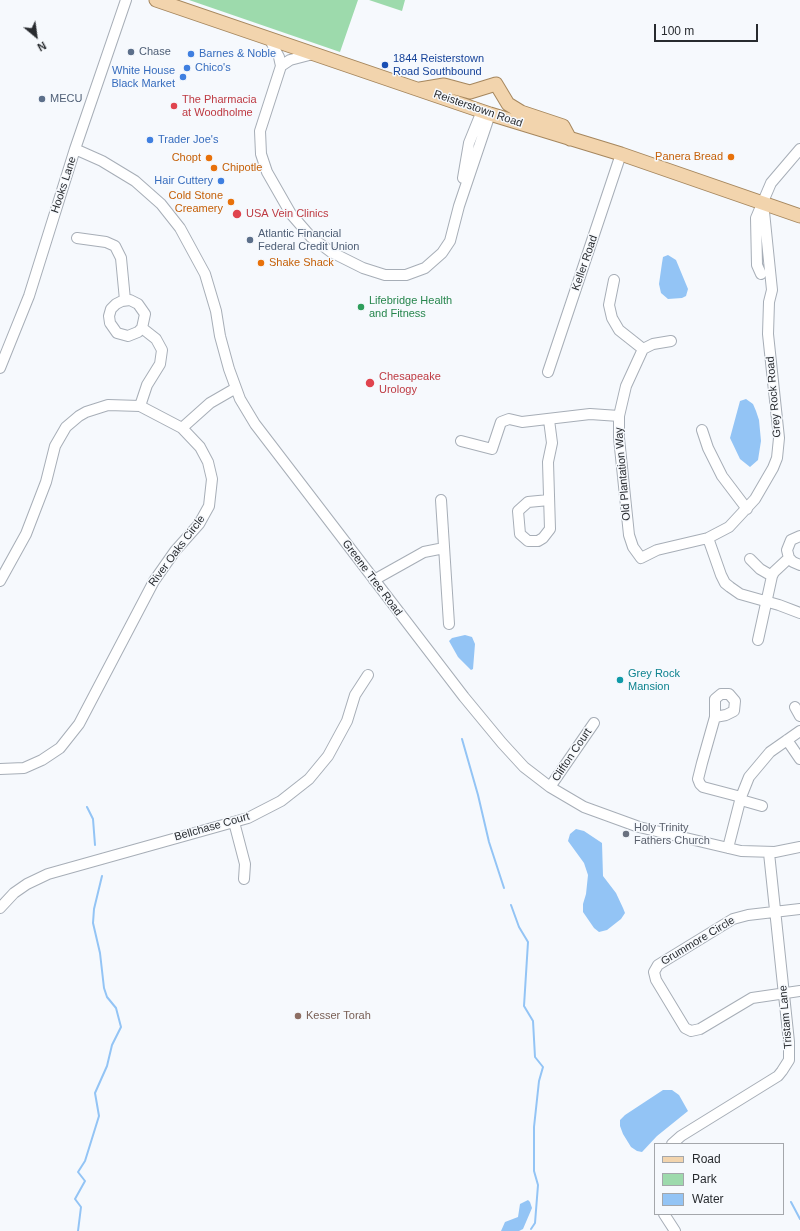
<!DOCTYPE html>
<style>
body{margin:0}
#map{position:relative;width:800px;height:1231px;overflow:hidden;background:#f6f9fd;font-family:Helvetica,sans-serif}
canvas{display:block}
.legend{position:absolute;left:654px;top:1143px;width:130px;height:72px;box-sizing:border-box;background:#f6f9fd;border:1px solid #a4a7ab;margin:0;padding:5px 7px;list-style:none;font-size:12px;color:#282b2f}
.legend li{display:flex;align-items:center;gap:8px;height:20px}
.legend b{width:20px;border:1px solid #a4a7ab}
.north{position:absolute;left:16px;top:16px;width:40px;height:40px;-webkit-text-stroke:3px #f6f9fd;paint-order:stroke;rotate:151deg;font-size:11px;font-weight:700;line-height:16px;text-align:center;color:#282b2f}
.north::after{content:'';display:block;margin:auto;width:14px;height:18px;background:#282b2f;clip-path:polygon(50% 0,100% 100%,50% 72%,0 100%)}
.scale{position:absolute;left:654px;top:24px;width:104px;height:18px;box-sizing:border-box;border:2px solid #282b2f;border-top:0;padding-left:5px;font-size:12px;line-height:14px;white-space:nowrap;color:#282b2f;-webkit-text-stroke:3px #f6f9fd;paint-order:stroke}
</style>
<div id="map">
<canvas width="800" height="1231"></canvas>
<ul class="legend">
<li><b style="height:5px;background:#f2d4ad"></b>Road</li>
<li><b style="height:11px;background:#9ddaac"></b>Park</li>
<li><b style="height:11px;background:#93c4f5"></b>Water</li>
</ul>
<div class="north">N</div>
<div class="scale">100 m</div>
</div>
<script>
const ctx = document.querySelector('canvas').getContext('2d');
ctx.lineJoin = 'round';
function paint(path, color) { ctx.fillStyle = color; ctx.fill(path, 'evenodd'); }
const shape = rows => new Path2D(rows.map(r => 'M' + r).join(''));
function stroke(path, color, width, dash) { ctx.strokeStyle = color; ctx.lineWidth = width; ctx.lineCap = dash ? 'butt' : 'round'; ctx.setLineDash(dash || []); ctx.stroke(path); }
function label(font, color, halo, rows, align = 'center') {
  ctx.font = font + ' Helvetica,sans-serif'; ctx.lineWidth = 3; ctx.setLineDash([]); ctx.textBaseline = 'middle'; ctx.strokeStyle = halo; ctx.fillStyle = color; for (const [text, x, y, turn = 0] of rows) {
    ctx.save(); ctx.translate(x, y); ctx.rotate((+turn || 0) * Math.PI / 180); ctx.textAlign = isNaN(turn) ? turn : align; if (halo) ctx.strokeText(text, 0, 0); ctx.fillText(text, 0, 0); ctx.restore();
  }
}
paint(shape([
 [189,0,358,0,340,52],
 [369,0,405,0,402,11]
]), '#9ddaac');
paint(shape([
 [668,255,676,260,688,289,686,296,682,298,668,299,661,293,659,284,662,263,663,257],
 [746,399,753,404,756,411,759,420,761,441,758,460,750,467,740,459,730,438,740,401],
 [465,635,472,637,475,644,473,669,471,670,458,657,449,641,452,638],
 [576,829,584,831,602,843,603,876,616,893,623,908,625,913,621,919,607,930,599,932,594,928,583,912,583,904,586,894,588,875,584,863,568,841,570,834],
 [663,1090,672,1090,679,1095,688,1111,657,1136,642,1152,637,1151,631,1147,623,1134,620,1126,620,1120,625,1115],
 [528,1200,530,1202,532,1208,523,1229,519,1231,501,1231,505,1222,518,1217,520,1204]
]), '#93c4f5');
stroke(shape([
 [462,739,478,795,489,842,504,888],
 [87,807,93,819,95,845],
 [511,905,519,927,528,942,524,1006,533,1021,535,1057,543,1067,539,1081,534,1127,534,1171,538,1185,535,1223,531,1229],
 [791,1202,800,1219],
 [78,1231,81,1207,75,1199,85,1181,78,1172,85,1161,99,1116,95,1093,107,1066,112,1045,121,1027,116,1008,107,997,104,988,100,953,93,923,94,909,102,876]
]), '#93c4f5', 2);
const minor = shape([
 [270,40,279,57,281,66,260,131,261,154,267,172,291,214,311,237,331,252,363,268,385,275,406,275,425,268,442,253,450,241,459,206,490,114],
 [281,66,290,60,313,54],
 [75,149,102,161,135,181,161,204,180,228,205,274,216,311,220,336,229,369,240,399,255,424,464,697,502,743,524,767,550,787,584,807,639,827,741,851,775,852,800,847],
 [463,178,469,143,482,111],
 [77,238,106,242,115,246,121,258,125,300],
 [761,274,757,265,756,218,771,183,800,149],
 [614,280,609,305,612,318,619,330,643,349],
 [671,341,653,344,643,349,626,386,619,416,619,438,629,535,633,547,641,558,657,550,708,538,729,527,755,499,773,468,777,458,779,438,768,334,769,302,772,290,763,202],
 [0,368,29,296,75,149,126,0],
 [548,372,621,154],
 [140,406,147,385,160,364,162,350,156,339,142,328,145,314,138,304,130,300,122,301,116,304,111,309,109,316,110,323,117,333,128,336,138,332,142,328],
 [182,428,210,403,236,388],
 [702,430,708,448,722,476,747,509],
 [461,441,492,449,501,422,509,419,522,422,590,414,619,416],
 [441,500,449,624],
 [549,500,528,502,518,511,520,534,528,541,538,541,543,538,550,529,548,462,552,443,549,420],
 [800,536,791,540,787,550,789,558,793,562,800,565],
 [708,538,721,575,725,583,730,587,740,594,779,605,800,613],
 [750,559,760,569,772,576],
 [374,580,424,552,444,548],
 [0,581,26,534,46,482,55,446,66,427,79,416,86,412,108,405,140,406,182,428,200,447,208,462,212,479,209,506,199,524,175,551,154,581,79,724,60,748,42,760,24,768,0,769],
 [758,640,772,576,774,572,789,558],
 [795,707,800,716],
 [715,717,726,715,734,711,735,701,729,694,721,694,715,699,715,717,702,763,698,779,700,784,703,787,741,797],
 [787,740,800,759],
 [550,787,594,723],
 [741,800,762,806],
 [234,822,245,864,244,879],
 [728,848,741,797,749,777,770,752,800,731],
 [0,908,14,893,27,884,48,874,248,818,281,801,309,779,328,756,347,721,355,695,368,675],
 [800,909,748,915,733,919,658,965,654,972,656,980,685,1028,691,1031,700,1029,752,998,800,991],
 [672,1144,681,1136,778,1076,782,1071,789,1060,789,1042,769,853],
 [664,1214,675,1231]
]);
const major = shape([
 [156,0,490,114,621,154,800,216],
 [420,89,444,85,470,92,496,84,508,104,521,112,563,126,570,139]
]);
stroke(minor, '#a7aeb7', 12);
stroke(major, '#a6875e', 15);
stroke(minor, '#fff', 10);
stroke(major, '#f2d4ad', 13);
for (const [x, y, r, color] of [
 [131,52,4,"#5c6f8a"],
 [191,54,4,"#3f7fe0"],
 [385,65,4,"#1a4fb4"],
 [187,68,4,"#3f7fe0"],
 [183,77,4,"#3f7fe0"],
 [42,99,4,"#5c6f8a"],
 [174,106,4,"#e0444e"],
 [150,140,4,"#3f7fe0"],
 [731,157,4,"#e8710a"],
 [209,158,4,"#e8710a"],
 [214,168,4,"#e8710a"],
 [221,181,4,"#3f7fe0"],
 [231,202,4,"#e8710a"],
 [237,214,5,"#e0444e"],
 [250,240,4,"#5c6f8a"],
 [261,263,4,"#e8710a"],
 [361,307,4,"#2e9e5b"],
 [370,383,5,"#e0444e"],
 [620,680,4,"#0f9aa8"],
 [626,834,4,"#6b7280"],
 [298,1016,4,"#8d6e63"]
]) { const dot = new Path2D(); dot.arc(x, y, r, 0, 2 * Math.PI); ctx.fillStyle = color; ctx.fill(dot); stroke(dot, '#f6f9fd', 1.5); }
label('11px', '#4e5e75', '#f6f9fd', [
 ["Chase",139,52],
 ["MECU",50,99],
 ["Atlantic Financial",258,234],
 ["Federal Credit Union",258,247]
], 'left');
label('11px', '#366cbe', '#f6f9fd', [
 ["Barnes & Noble",199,54],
 ["Chico's",195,68],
 ["White House",175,71,"right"],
 ["Black Market",175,84,"right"],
 ["Trader Joe's",158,140],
 ["Hair Cuttery",213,181,"right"]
], 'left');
label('11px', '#164399', '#f6f9fd', [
 ["1844 Reisterstown",393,59],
 ["Road Southbound",393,72]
], 'left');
label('11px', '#be3a42', '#f6f9fd', [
 ["The Pharmacia",182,100],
 ["at Woodholme",182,113],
 ["USA Vein Clinics",246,214],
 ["Chesapeake",379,377],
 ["Urology",379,390]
], 'left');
label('11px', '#282b2f', '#f6f9fd', [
 ["Reisterstown Road",478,109,19],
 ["Hooks Lane",64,185,-72],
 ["Keller Road",585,263,-71],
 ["Grey Rock Road",774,397,-95],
 ["Old Plantation Way",623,474,-95],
 ["River Oaks Circle",177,551,-53],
 ["Greene Tree Road",372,578,53],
 ["Clifton Court",572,755,-56],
 ["Bellchase Court",212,827,-16],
 ["Grummore Circle",698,941,-31],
 ["Tristam Lane",786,1017,-95]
]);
label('11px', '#c56008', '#f6f9fd', [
 ["Panera Bread",723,157],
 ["Chopt",201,158],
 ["Chipotle",222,168,"left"],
 ["Cold Stone",223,196],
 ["Creamery",223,209],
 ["Shake Shack",269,263,"left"]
], 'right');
label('11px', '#27864d', '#f6f9fd', [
 ["Lifebridge Health",369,301],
 ["and Fitness",369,314]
], 'left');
label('11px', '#0d838f', '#f6f9fd', [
 ["Grey Rock",628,674],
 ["Mansion",628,687]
], 'left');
label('11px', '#5b616d', '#f6f9fd', [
 ["Holy Trinity",634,828],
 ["Fathers Church",634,841]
], 'left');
label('11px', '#785e54', '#f6f9fd', [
 ["Kesser Torah",306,1016]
], 'left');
</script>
